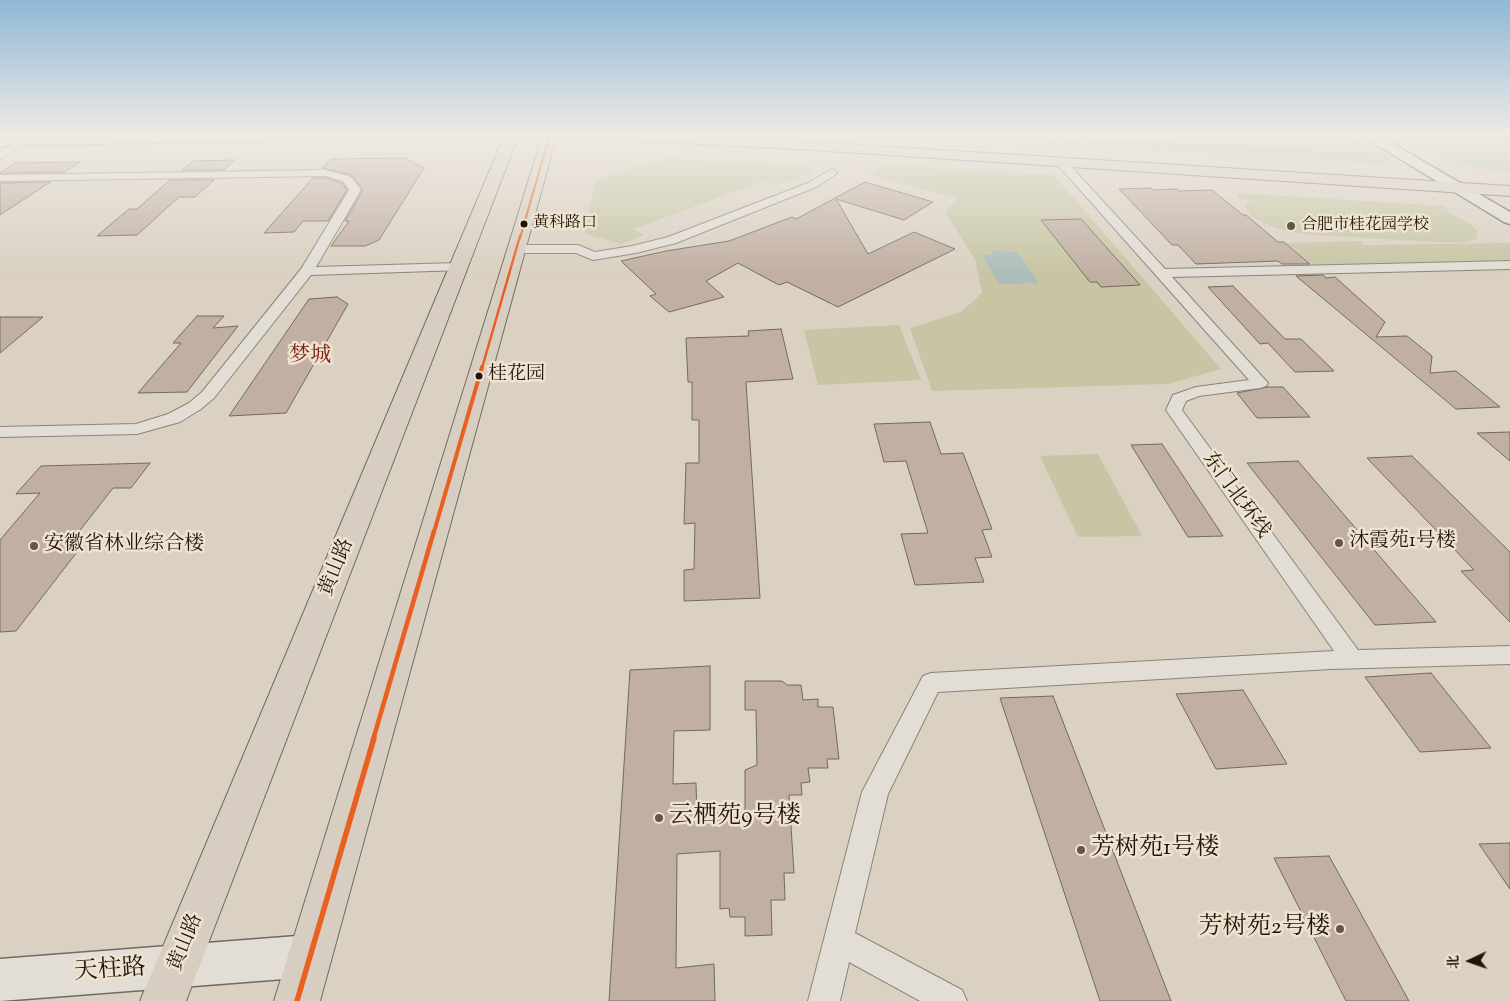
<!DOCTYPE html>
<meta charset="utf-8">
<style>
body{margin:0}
#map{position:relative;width:1510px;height:1001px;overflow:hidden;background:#dad1c2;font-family:"Sorts Mill Goudy","Noto Serif SC",serif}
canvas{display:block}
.north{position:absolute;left:1445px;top:936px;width:50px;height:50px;-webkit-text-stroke:4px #eee3d0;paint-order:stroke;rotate:267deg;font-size:14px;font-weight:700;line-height:20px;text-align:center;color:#221508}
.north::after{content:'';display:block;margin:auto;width:18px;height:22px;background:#221508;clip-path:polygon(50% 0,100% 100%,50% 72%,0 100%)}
</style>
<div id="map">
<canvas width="1510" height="1001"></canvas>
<div class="north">北</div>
</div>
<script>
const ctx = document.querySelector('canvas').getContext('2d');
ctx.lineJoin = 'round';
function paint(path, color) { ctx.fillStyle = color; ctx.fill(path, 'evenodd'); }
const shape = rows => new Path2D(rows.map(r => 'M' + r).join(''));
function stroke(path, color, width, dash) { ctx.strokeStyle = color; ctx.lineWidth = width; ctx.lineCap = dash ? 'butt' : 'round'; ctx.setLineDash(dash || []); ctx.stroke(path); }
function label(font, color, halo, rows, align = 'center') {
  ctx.font = font + ' "Sorts Mill Goudy","Noto Serif SC",serif'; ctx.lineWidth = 5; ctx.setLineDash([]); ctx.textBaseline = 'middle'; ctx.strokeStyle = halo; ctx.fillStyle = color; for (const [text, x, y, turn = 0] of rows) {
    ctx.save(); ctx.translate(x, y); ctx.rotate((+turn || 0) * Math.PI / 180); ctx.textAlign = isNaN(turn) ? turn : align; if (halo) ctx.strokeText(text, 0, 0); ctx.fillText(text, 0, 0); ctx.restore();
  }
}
paint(shape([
 [834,134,1352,134,1392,158,1384,165],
 [1400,134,1510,134,1510,173,1453,164],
 [669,158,807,167,816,171,778,185,767,180,633,229,644,235,621,244,585,234,595,180],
 [885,165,1054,175,1221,369,1168,384,932,391,910,328,961,312,982,293,975,259,945,212,958,199,871,175],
 [1236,193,1444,206,1449,210,1446,211,1472,225,1477,231,1477,238,1468,242,1432,242,1302,234,1270,226,1251,216,1245,206,1250,200,1239,199],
 [1363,241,1362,245,1510,243,1510,261,1313,265,1287,243],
 [899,325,921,380,818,385,804,330],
 [1098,454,1142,536,1078,537,1040,456]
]), '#c7c5a4');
paint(shape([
 [994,251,1017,252,1039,283,1000,284,981,255,990,255]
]), '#acbebb');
stroke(shape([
 [953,134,983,136],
 [1004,137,1366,155],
 [1466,161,1510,163]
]), '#acbebb', 4);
const building = shape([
 [405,158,424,168,379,240,365,246,331,246,349,221,345,221,363,190,352,175,322,168,331,159,405,158],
 [235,160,224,170,182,170,193,161,235,160],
 [80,162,65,172,0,173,15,163,80,162],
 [313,178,326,178,342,183,347,190,328,221,303,221,294,232,264,233,313,178],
 [170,180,214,180,195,197,179,197,137,235,97,236,129,209,137,209,170,180],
 [50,182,29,196,0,215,0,183,50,182],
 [865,182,933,202,904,220,836,199,868,254,914,232,955,249,838,307,787,282,779,285,738,263,706,281,724,297,669,312,650,296,656,294,621,261,666,251,729,241,792,217,796,219,865,182],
 [1149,188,1155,190,1177,189,1179,191,1212,190,1243,215,1246,215,1278,242,1284,242,1310,264,1282,264,1278,261,1196,264,1178,245,1172,245,1119,189,1149,188],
 [1081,219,1140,285,1101,287,1097,282,1090,282,1041,220,1081,219],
 [1323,275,1326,278,1335,277,1385,322,1376,337,1407,336,1432,356,1430,373,1456,371,1500,407,1456,409,1296,276,1323,275],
 [1233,286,1285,339,1301,339,1334,371,1295,372,1268,343,1260,344,1208,287,1233,286],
 [337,297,348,304,286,413,229,416,309,299,337,297],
 [197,316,224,316,213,328,238,326,187,392,138,393,181,343,173,343,197,316],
 [0,317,43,317,0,353,0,317],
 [781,329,793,379,746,382,760,598,684,601,684,570,694,569,695,523,684,524,686,463,699,463,699,420,692,420,692,382,688,382,686,338,749,336,748,331,781,329],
 [1267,387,1283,387,1310,417,1257,418,1237,393,1267,387],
 [930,422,941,454,963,453,992,529,982,530,992,557,975,558,984,582,915,585,901,534,928,533,906,461,884,462,874,424,930,422],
 [1510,432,1510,461,1477,433,1510,432],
 [1162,444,1223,536,1188,537,1131,445,1162,444],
 [1412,456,1510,552,1510,622,1461,571,1474,570,1367,458,1412,456],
 [1298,461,1436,622,1375,625,1247,463,1298,461],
 [150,463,131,488,113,488,63,552,77,552,16,631,0,632,0,540,40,493,16,494,41,466,150,463],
 [710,666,710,730,674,731,673,784,696,783,697,817,704,813,745,813,745,770,757,765,756,710,745,710,745,681,782,681,787,685,801,685,803,700,818,699,818,707,833,707,839,759,827,759,828,768,808,768,810,782,801,783,802,795,789,795,794,873,784,873,785,900,771,900,772,935,745,936,745,917,730,917,729,908,720,909,720,851,677,854,676,968,714,964,715,1001,609,1001,630,670,710,666],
 [1431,673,1491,748,1420,752,1365,677,1431,673],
 [1243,690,1287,764,1216,769,1176,694,1243,690],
 [1053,696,1171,1001,1100,1001,1000,698,1053,696],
 [1510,843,1510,889,1479,844,1510,843],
 [1329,856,1409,1001,1346,1001,1274,858,1329,856]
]);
paint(building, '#c1afa2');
stroke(building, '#706a60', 1);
const street = shape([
 [25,138,28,139,28,143,0,159,0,152,25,138],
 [1062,160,1066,161,1165,269,1510,261,1510,269,1172,277,1268,383,1266,386,1260,388,1199,396,1186,401,1182,410,1358,650,1510,646,1510,664,1331,669,938,692,888,794,855,933,962,990,967,1001,920,1001,849,962,840,1001,808,1001,862,792,923,676,931,673,1334,651,1166,410,1173,395,1196,387,1249,380,1058,165,1057,163,1058,161,1062,160],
 [832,169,837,172,836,174,816,187,676,243,636,253,593,260,576,253,517,253,511,249,517,245,578,245,595,252,632,246,668,237,808,183,832,169],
 [326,170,351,177,361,190,316,267,458,263,463,264,464,267,463,270,311,275,214,398,201,409,180,422,137,434,0,437,0,427,136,424,168,414,189,403,202,392,301,269,349,190,343,181,326,176,0,181,0,175,326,170]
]);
const secondary = shape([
 [1359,134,1376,134,1510,212,1510,224,1504,222,1359,134],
 [310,935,325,941,331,956,325,971,310,977,0,1001,0,959,310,935]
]);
const primary = shape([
 [183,134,419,134,412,138,0,146,0,138,183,134],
 [505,134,519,134,186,1001,140,1001,505,134],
 [543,134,557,134,320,1001,274,1001,543,134],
 [575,134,668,134,813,142,1510,186,1510,196,813,150,582,138,575,134]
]);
stroke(street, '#8a8379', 2);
stroke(secondary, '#706a60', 3);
stroke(primary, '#706a60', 2);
paint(street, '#e2ded6');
paint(secondary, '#e2ded6');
paint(primary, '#d7cec1');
stroke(shape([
 [0,135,40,134],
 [520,238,550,134]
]), '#e86121', 2);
stroke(shape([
 [482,368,520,236]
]), '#e86121', 2.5);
stroke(shape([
 [434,532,482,367]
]), '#e86121', 4);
stroke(shape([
 [373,740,434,531]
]), '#e86121', 4.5);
stroke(shape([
 [297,1001,374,738]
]), '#e86121', 5.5);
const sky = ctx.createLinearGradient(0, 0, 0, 274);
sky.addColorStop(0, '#90b8d6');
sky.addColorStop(0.49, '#eeeae4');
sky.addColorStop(1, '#eeeae400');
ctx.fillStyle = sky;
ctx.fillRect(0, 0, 1510, 274);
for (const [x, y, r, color] of [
 [524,224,4.5,"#221508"],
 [1291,226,5,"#625749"],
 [479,376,4.5,"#221508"],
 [1339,543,5,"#625749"],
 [34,546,5,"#625749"],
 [659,818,5,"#625749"],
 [1081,850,5,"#625749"],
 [1340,929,5,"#625749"]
]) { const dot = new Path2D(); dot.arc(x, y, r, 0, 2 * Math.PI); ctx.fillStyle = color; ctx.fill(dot); stroke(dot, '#eee3d0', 2); }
label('16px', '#221508', '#eee3d0', [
 ["黄科路口",533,224]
], 'left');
label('16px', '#221508', '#eee3d0', [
 ["合肥市桂花园学校",1301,226]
], 'left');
label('19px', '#221508', '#eee3d0', [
 ["桂花园",488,376]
], 'left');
label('20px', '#221508', '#eee3d0', [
 ["东门北环线",1235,496,54],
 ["黄山路",338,568,-68],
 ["黄山路",187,943,-68]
]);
label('20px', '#221508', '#eee3d0', [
 ["沐霞苑1号楼",1349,543],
 ["安徽省林业综合楼",44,546]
], 'left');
label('21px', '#7a1f14', '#eee3d0', [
 ["梦城",310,357]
]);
label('24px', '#221508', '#eee3d0', [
 ["云栖苑9号楼",669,818],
 ["芳树苑1号楼",1091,850],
 ["芳树苑2号楼",1330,929,"right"]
], 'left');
label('24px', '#221508', '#eee3d0', [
 ["天柱路",110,972,-4]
]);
</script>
